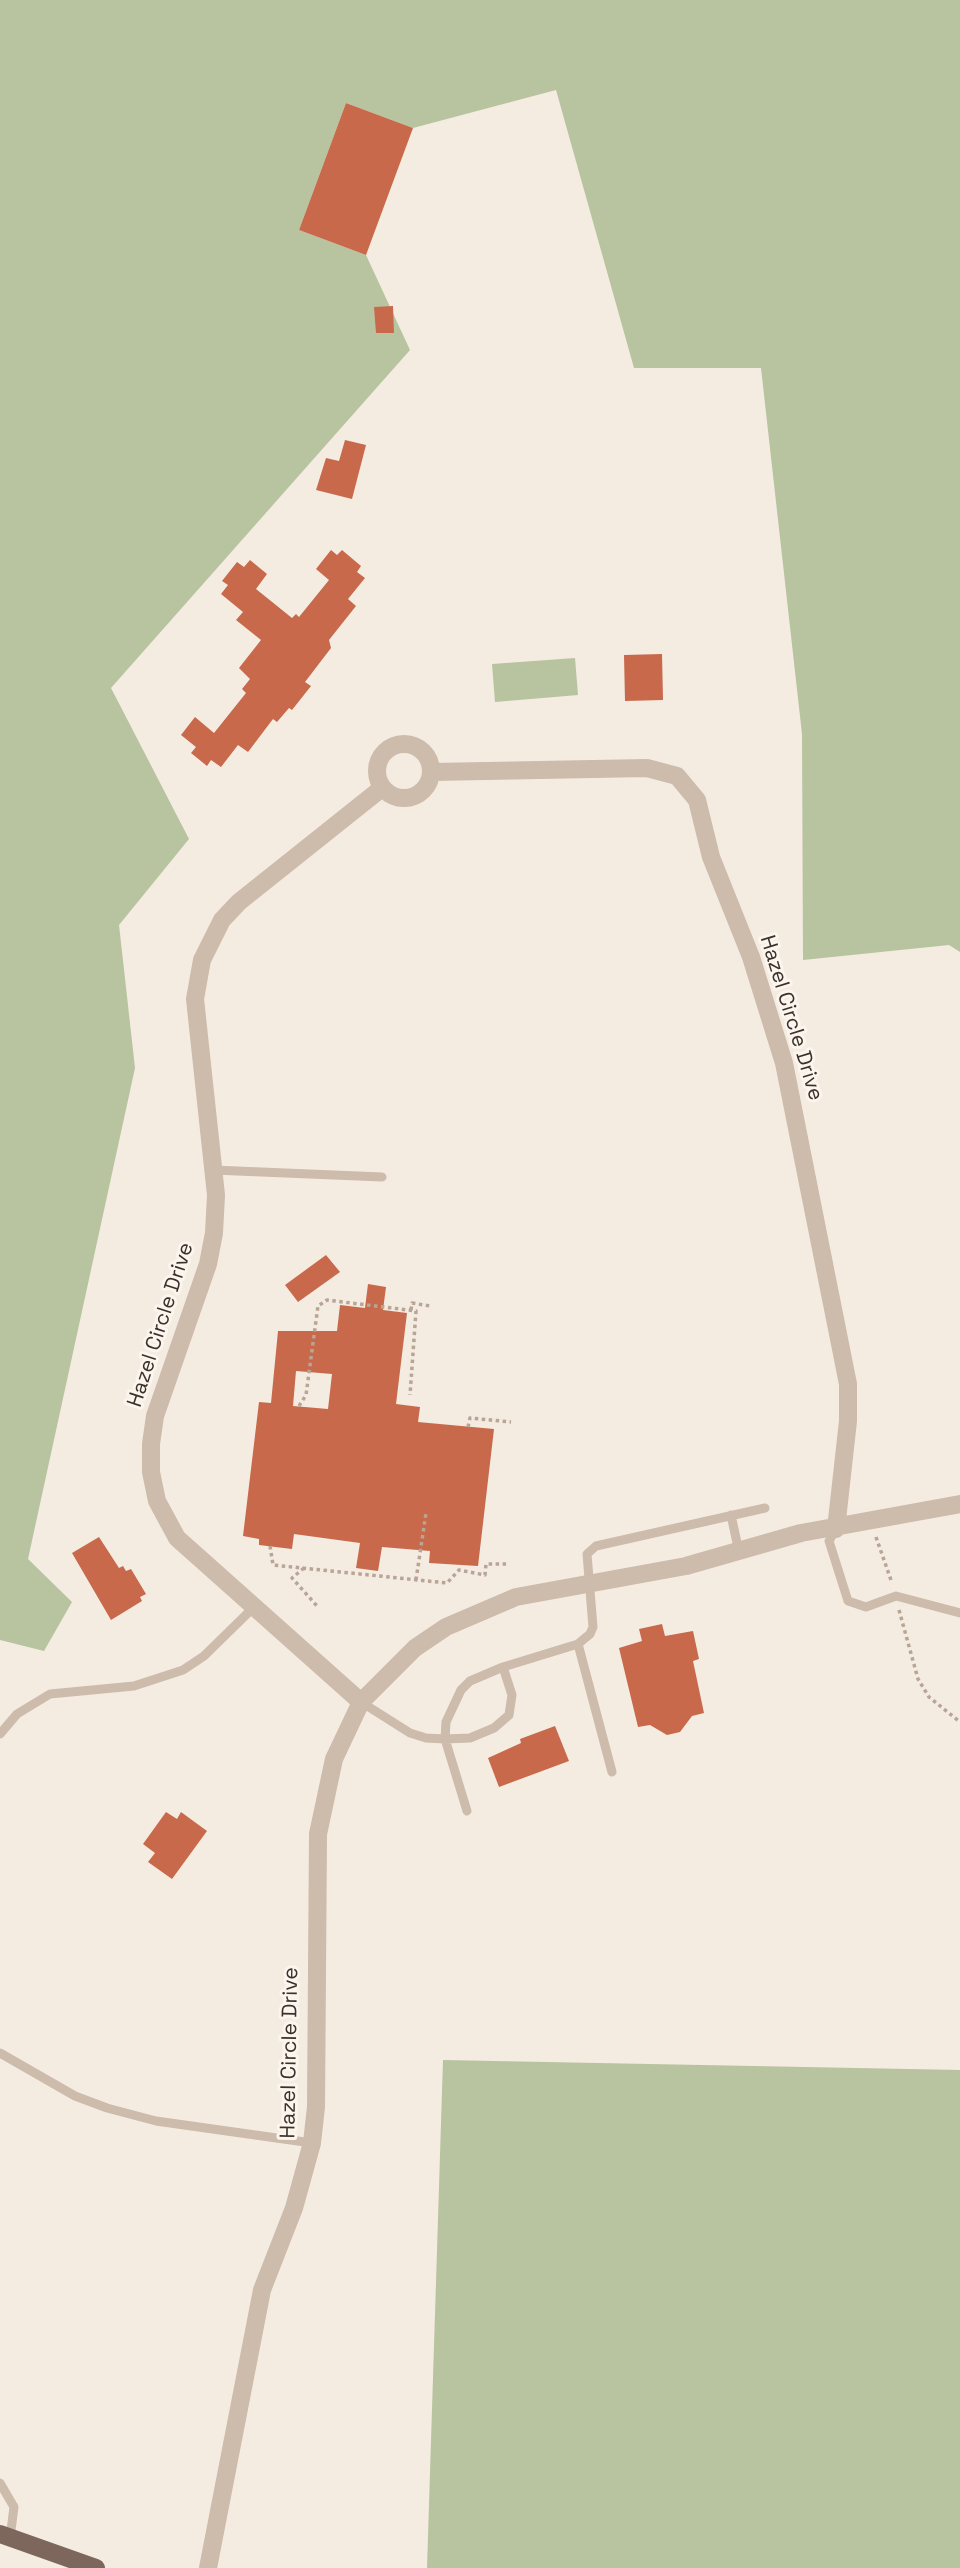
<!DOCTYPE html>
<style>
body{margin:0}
canvas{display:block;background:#f4ebe1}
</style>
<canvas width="960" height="2568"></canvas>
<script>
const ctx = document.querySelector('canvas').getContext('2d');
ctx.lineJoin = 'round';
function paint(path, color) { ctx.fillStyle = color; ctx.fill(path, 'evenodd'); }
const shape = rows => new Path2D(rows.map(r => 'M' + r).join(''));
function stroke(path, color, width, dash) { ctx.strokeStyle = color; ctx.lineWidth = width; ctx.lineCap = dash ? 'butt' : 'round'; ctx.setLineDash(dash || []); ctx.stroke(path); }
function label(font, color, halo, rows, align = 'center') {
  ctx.font = font + ' "Space Grotesk",sans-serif'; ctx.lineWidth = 6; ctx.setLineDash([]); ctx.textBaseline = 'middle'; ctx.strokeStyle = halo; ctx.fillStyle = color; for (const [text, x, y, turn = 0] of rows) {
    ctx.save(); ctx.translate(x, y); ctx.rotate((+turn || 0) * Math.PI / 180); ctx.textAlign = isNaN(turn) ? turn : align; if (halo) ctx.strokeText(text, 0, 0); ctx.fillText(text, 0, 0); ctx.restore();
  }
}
paint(shape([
 [0,0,960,0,960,952,949,945,803,960,802,734,761,368,634,368,556,90,413,128,346,103,299,230,366,255,410,350,111,688,189,839,119,925,135,1068,28,1559,72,1602,44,1651,0,1640],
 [575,658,578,695,495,702,492,664],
 [443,2060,960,2070,960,2568,427,2568]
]), '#b8c4a0');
paint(shape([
 [346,103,413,128,366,255,299,230],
 [393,306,394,333,376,333,374,307],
 [345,440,366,445,352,499,316,490,326,458,339,461],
 [331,550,337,555,342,550,361,566,357,572,365,578,348,599,356,606,329,640,331,648,305,682,311,686,292,710,289,708,277,722,273,719,248,752,238,745,221,767,211,760,207,766,191,753,196,747,181,735,195,717,214,733,246,693,242,689,250,679,239,668,261,640,236,620,243,612,221,594,228,585,222,581,237,562,244,567,250,560,267,574,256,589,292,618,296,614,299,617,329,580,316,569],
 [662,654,663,700,625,701,624,655],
 [326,1255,340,1272,298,1302,285,1285],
 [368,1284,386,1287,383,1310,407,1313,396,1404,420,1407,418,1422,494,1429,478,1566,429,1563,430,1551,382,1547,378,1571,356,1568,360,1543,294,1534,292,1549,259,1545,259,1539,243,1536,259,1402,271,1403,278,1331,337,1331,340,1305,365,1308],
 [296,1371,332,1374,328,1409,293,1406],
 [99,1537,119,1568,123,1566,126,1571,131,1569,146,1594,140,1597,142,1601,111,1620,72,1553],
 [662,1624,665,1636,693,1631,699,1659,693,1661,704,1713,692,1716,680,1732,667,1735,650,1725,638,1727,619,1648,642,1641,639,1629],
 [555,1726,569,1761,499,1787,488,1758,521,1743,520,1739],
 [166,1812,177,1819,181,1812,207,1831,172,1879,148,1862,155,1853,143,1844]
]), '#c8694b');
stroke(shape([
 [411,1310,412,1303,430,1306],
 [299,1406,306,1395,318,1306,327,1300,416,1311,410,1395],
 [468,1427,470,1418,511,1422],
 [876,1537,892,1583],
 [270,1546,273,1565,447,1583,459,1570,485,1575,486,1564,506,1564],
 [304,1568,292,1578,317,1606],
 [416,1580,426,1513],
 [899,1610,918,1679,929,1697,960,1722]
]), '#b9a596', 3.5, [3.5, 3.5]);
stroke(shape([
 [213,1170,382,1177],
 [731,1515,739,1552],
 [836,1529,829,1541,848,1601,866,1607,896,1596,960,1613],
 [578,1644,612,1772],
 [503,1667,578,1644,590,1634,593,1627,587,1554,596,1546,765,1508],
 [361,1702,410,1733,426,1738,445,1739,470,1738,494,1728,509,1715,512,1695,503,1667,470,1681,461,1690,446,1722,445,1739,467,1811],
 [0,1734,17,1714,50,1694,134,1686,183,1670,204,1656,253,1608],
 [0,2053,75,2096,107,2108,156,2121,312,2143],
 [0,2483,14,2507,10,2538]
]), '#cdbbac', 9);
stroke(shape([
 '377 771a27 27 0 1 1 54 0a27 27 0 1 1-54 0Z',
 [432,772,647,768,677,776,697,800,711,857,751,957,784,1063,848,1384,848,1421,836,1529],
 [361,1702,177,1538,157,1501,151,1472,151,1444,155,1416,208,1264,214,1233,216,1195,195,999,202,960,222,920,239,902,382,788],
 [208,2568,262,2290,294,2208,312,2143,316,2107,318,1834,334,1759,361,1702,415,1648,446,1627,516,1597,686,1566,801,1533,960,1504]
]), '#cdbbac', 18);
stroke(shape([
 [0,2534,96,2568]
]), '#7d675c', 18);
label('21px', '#3b302b', '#fbf5ee', [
 ["Hazel Circle Drive",791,1018,73],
 ["Hazel Circle Drive",161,1325,-72],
 ["Hazel Circle Drive",290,2053,-89]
]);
</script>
